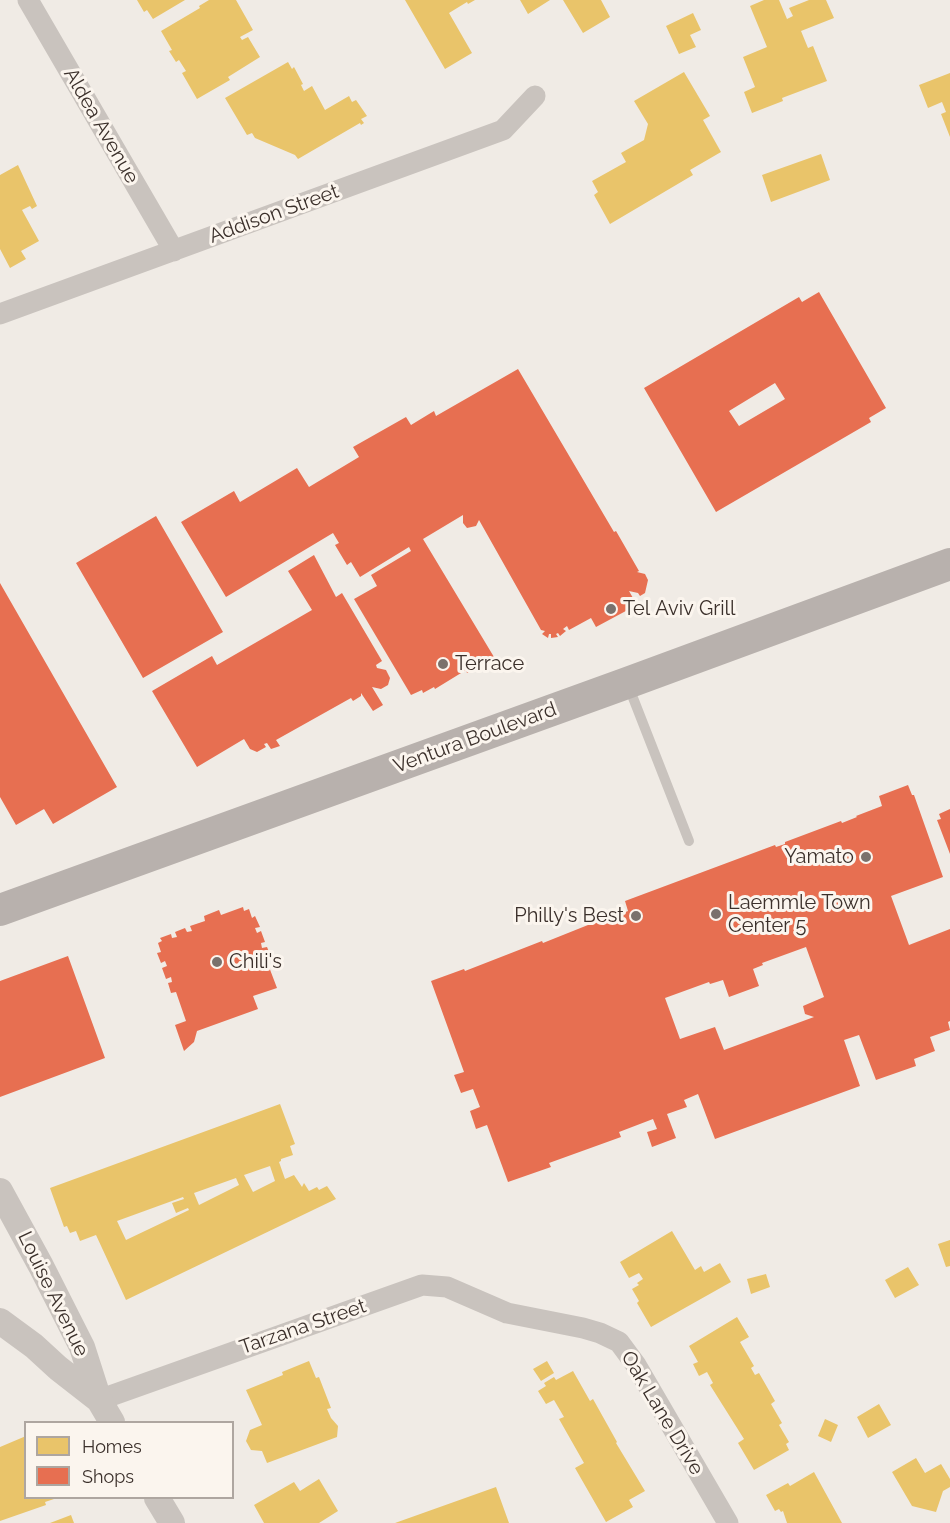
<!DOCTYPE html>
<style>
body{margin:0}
#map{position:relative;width:950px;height:1523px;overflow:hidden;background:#f0ebe5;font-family:Raleway,sans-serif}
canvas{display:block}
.legend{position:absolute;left:24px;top:1421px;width:210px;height:78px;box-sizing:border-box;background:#fbf5ee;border:2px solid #aea6a0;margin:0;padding:8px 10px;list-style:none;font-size:18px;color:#3b302b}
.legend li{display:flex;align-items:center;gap:12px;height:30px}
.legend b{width:30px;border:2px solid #aea6a0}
</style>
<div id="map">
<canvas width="950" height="1523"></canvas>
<ul class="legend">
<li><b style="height:16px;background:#e9c46a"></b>Homes</li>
<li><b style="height:16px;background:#e76f51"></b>Shops</li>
</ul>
</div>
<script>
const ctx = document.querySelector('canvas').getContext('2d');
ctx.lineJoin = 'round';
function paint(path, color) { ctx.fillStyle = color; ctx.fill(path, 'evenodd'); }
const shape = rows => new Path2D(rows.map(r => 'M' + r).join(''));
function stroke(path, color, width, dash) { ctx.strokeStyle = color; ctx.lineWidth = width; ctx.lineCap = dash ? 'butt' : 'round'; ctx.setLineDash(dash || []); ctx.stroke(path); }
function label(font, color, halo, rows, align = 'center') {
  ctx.font = font + ' Raleway,sans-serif'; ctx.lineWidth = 6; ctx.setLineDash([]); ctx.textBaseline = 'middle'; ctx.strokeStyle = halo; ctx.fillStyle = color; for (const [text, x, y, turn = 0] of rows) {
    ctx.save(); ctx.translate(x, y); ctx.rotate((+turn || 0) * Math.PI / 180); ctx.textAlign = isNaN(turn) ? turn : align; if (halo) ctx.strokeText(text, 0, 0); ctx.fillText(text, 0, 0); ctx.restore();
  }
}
paint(shape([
 [137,0,185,0,153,19,147,10,144,12],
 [209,0,236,0,253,30,240,37,242,40,248,37,260,57,228,77,230,80,197,99,182,73,186,71,179,60,176,62,169,51,172,50,161,31,200,8,199,6],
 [405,0,475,0,468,4,467,2,449,13,472,53,445,69],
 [520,0,550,0,528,14],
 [563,0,601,0,610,17,583,33],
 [764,0,779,0,787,19,793,16,789,8,809,0,826,0,834,18,801,31,808,48,813,46,827,81,782,98,783,101,752,113,744,92,755,87,743,57,767,47,750,6],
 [693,13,701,30,690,35,696,47,679,54,666,26],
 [288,62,292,69,294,67,303,84,301,85,304,91,312,86,325,110,349,96,352,102,356,100,367,116,361,119,364,123,361,125,360,123,298,159,295,155,255,138,252,133,247,135,225,98],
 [684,72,710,116,703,120,721,152,690,170,693,175,610,224,594,195,598,192,592,181,626,162,621,153,644,140,648,124,634,101],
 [950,73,950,137,941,114,946,112,942,102,928,108,919,85],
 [821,154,830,180,771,202,762,175],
 [18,165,37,206,32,209,30,206,22,210,39,241,21,251,26,259,10,268,0,249,0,175],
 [280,1104,295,1144,290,1146,293,1155,281,1159,281,1161,279,1162,285,1179,294,1175,302,1187,304,1183,309,1191,317,1187,319,1190,327,1186,336,1199,126,1300,96,1235,80,1241,76,1231,70,1233,67,1226,64,1227,50,1188],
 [270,1166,275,1181,253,1192,244,1175],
 [236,1178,239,1185,199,1205,194,1193],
 [183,1197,184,1199,172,1203,176,1213,188,1208,189,1210,126,1240,117,1221],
 [672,1231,695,1270,701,1266,704,1272,720,1263,731,1282,651,1327,637,1303,639,1301,632,1289,639,1285,637,1283,643,1279,639,1273,629,1278,620,1262],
 [950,1240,950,1266,946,1267,938,1244],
 [908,1267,919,1285,895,1298,885,1280],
 [766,1274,770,1287,751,1294,747,1279],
 [737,1317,749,1337,740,1342,754,1366,751,1368,755,1375,759,1373,775,1401,771,1404,782,1423,779,1425,789,1442,786,1444,789,1450,754,1470,738,1443,744,1439,710,1385,713,1383,707,1372,699,1376,693,1364,698,1362,689,1346],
 [309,1361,316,1378,319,1377,331,1408,327,1409,331,1418,338,1426,337,1437,267,1463,262,1451,251,1450,246,1441,250,1430,262,1425,246,1390,283,1375,282,1372],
 [547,1361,554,1373,541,1381,533,1369],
 [573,1371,590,1401,593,1399,617,1442,616,1443,645,1491,629,1500,633,1507,606,1522,575,1468,584,1463,559,1419,564,1417,554,1400,546,1404,538,1391,546,1386,544,1383,554,1377,556,1380],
 [879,1404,891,1425,868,1438,857,1417],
 [825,1419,838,1425,831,1442,818,1436],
 [26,1436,26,1498,57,1498,45,1502,46,1505,0,1521,0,1447],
 [916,1458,925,1473,941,1464,950,1479,950,1487,943,1491,936,1512,912,1506,892,1472],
 [814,1472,842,1523,787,1523,783,1511,781,1512,779,1509,775,1511,766,1495,788,1483,790,1486],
 [319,1479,338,1511,319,1523,264,1523,254,1505,294,1482,300,1491],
 [496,1487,509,1523,395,1523],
 [71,1515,74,1523,50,1523]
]), '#e9c46a');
paint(shape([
 [819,292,886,408,869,418,871,422,716,512,644,388,799,297,802,302],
 [775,383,785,399,739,426,729,411],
 [518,369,614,532,616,531,639,571,637,572,645,574,648,580,645,593,640,596,638,593,629,591,637,605,596,627,591,618,569,630,567,626,563,629,566,631,560,636,558,633,556,634,558,637,551,638,551,634,549,634,548,638,542,634,545,631,541,630,479,520,476,526,467,528,463,523,463,515,423,539,494,657,467,673,466,670,435,689,434,687,423,693,422,690,411,695,354,599,377,586,371,575,411,551,409,547,360,577,351,562,347,565,335,545,339,543,333,533,226,597,181,522,234,491,240,502,297,468,309,487,359,457,353,447,406,417,411,425,434,411,436,416],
 [156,516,223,632,143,678,76,563],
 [314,555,336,597,342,593,382,661,376,665,377,668,386,670,390,678,388,685,381,689,372,687,383,705,373,711,361,693,361,696,353,701,351,698,276,740,280,746,271,749,267,743,264,744,266,747,257,752,250,749,244,739,197,767,152,691,212,656,217,665,312,610,288,571],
 [0,583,117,787,53,824,44,809,16,825,0,797],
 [908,785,912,795,914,795,943,877,891,896,909,945,950,929,950,1021,948,1022,950,1030,930,1037,935,1051,914,1059,916,1066,876,1080,859,1035,844,1040,860,1086,715,1139,698,1094,684,1100,687,1107,667,1114,676,1138,652,1147,647,1132,657,1129,653,1119,619,1132,621,1137,549,1163,551,1167,508,1182,487,1125,476,1129,470,1111,480,1107,473,1089,461,1093,454,1075,464,1072,431,981,464,969,465,971,542,941,543,943,613,915,614,917,628,911,625,901,775,845,776,847,785,844,785,842,841,821,842,823,857,817,856,816,882,806,879,796],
 [806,947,824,997,803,1006,805,1014,814,1017,724,1050,715,1027,680,1039,665,998,709,982,710,984,723,980,729,997,759,986,753,969,763,965,762,963],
 [950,809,950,854,937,820,941,819,939,814],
 [243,907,244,911,249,909,252,918,255,916,260,927,255,928,257,933,261,931,265,942,261,943,262,948,267,947,271,957,266,959,277,988,253,996,258,1009,197,1031,194,1042,184,1051,175,1025,186,1021,176,992,171,993,168,983,172,982,171,977,166,979,162,968,167,966,165,961,161,963,157,953,161,952,158,943,162,941,160,938,171,934,172,938,177,937,175,932,185,928,187,932,192,931,190,926,205,921,204,916,219,910,221,915],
 [68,956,105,1058,0,1097,0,981]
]), '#e76f51');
stroke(shape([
 [628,685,689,841]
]), '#c9c3be', 10);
stroke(shape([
 [28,0,174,251],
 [0,314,503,130,535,96],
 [99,1400,422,1285,447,1287,507,1313,583,1328,600,1333,619,1342,636,1365,728,1523]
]), '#c9c3be', 21);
stroke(shape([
 [0,1191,41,1266,82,1347,99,1400,112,1422],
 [0,1321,34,1346,58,1368,99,1400],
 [157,1498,172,1523]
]), '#c9c3be', 26);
stroke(shape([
 [0,910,627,683,950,564]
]), '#b8b1ad', 32);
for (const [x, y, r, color] of [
 [611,609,6,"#7a716c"],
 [443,664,6,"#7a716c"],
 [866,857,6,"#7a716c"],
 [716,914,6,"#7a716c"],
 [636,916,6,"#7a716c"],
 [217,962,6,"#7a716c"]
]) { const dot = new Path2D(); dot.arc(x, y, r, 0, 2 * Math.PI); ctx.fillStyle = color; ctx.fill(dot); stroke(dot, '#fbf5ee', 2); }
label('20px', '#3b302b', '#fbf5ee', [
 ["Aldea Avenue",101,126,60],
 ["Addison Street",274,214,-20],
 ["Ventura Boulevard",475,738,-20],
 ["Louise Avenue",53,1294,64],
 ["Tarzana Street",303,1327,-19],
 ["Oak Lane Drive",662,1413,59]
]);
label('20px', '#3b302b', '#fbf5ee', [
 ["Tel Aviv Grill",623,609],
 ["Terrace",455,664],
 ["Yamato",854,857,"right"],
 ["Laemmle Town",728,903],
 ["Center 5",728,926],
 ["Philly's Best",624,916,"right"],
 ["Chili's",229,962]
], 'left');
</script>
